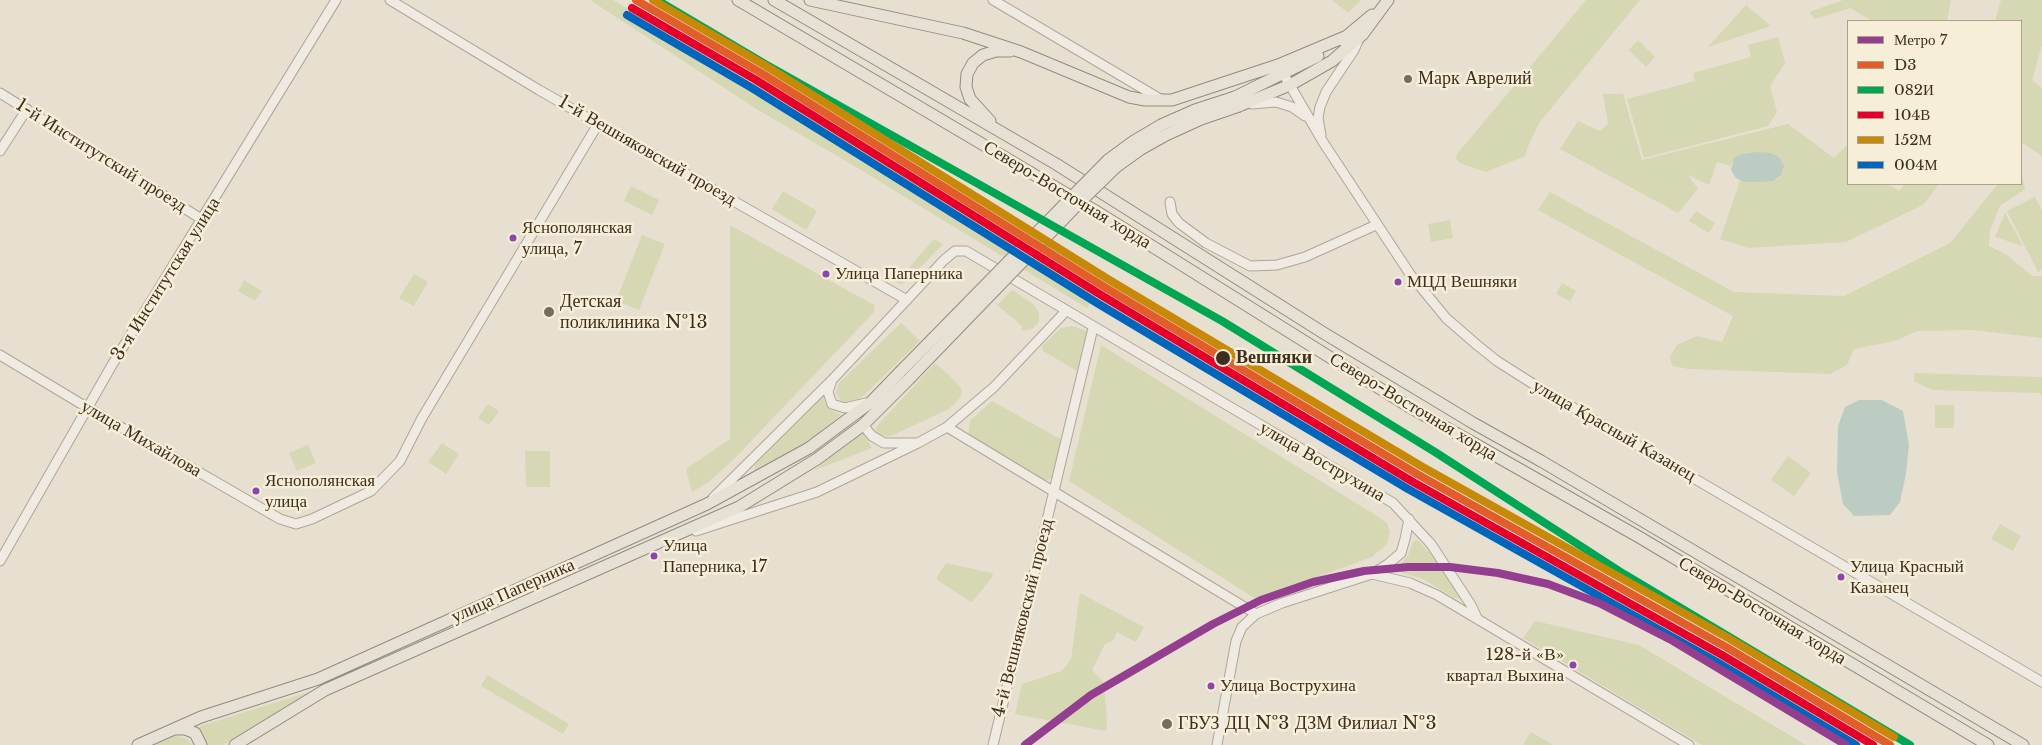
<!DOCTYPE html>
<meta charset="utf-8">
<style>
body{margin:0}
#map{position:relative;width:2042px;height:745px;overflow:hidden;background:#e7e0d1;font-family:"Libre Baskerville",serif}
canvas{display:block}
.legend{position:absolute;left:1847px;top:20px;width:175px;height:165px;box-sizing:border-box;background:#f7eed8;border:1px solid #ada18e;margin:0;padding:6px 9px;list-style:none;font-size:15px;color:#3d2e20}
.legend li{display:flex;align-items:center;gap:10px;height:25px}
.legend b{width:25px;border:1px solid #ada18e}
</style>
<div id="map">
<canvas width="2042" height="745"></canvas>
<ul class="legend">
<li><b style="height:6px;background:#943e90"></b>Метро 7</li>
<li><b style="height:6px;background:#e15d29"></b>D3</li>
<li><b style="height:6px;background:#00a651"></b>082И</li>
<li><b style="height:6px;background:#e4002b"></b>104В</li>
<li><b style="height:6px;background:#c88808"></b>152М</li>
<li><b style="height:6px;background:#0065bd"></b>004М</li>
</ul>
</div>
<script>
const ctx = document.querySelector('canvas').getContext('2d');
ctx.lineJoin = 'round';
function paint(path, color) { ctx.fillStyle = color; ctx.fill(path, 'evenodd'); }
const shape = rows => new Path2D(rows.map(r => 'M' + r).join(''));
function stroke(path, color, width, dash) { ctx.strokeStyle = color; ctx.lineWidth = width; ctx.lineCap = dash ? 'butt' : 'round'; ctx.setLineDash(dash || []); ctx.stroke(path); }
function label(font, color, halo, rows, align = 'center') {
  ctx.font = font + ' "Libre Baskerville",serif'; ctx.lineWidth = 5; ctx.setLineDash([]); ctx.textBaseline = 'middle'; ctx.strokeStyle = halo; ctx.fillStyle = color; for (const [text, x, y, turn = 0] of rows) {
    ctx.save(); ctx.translate(x, y); ctx.rotate((+turn || 0) * Math.PI / 180); ctx.textAlign = isNaN(turn) ? turn : align; if (halo) ctx.strokeText(text, 0, 0); ctx.fillText(text, 0, 0); ctx.restore();
  }
}
paint(shape([
 [590,0,613,0,920,183,1096,295,1087,308,846,161,758,110],
 [1332,0,1361,0,1348,13],
 [1586,0,1640,0,1540,122,1529,144,1525,156,1486,172,1460,163,1456,159,1457,154],
 [1843,0,1951,0,1947,21,1872,21,1850,8,1815,19,1809,12],
 [2001,0,2042,0,2042,45,2032,80,2042,88,2042,156,2021,142,2021,21,1995,21],
 [1746,5,1771,26,1708,47],
 [1778,37,1785,63,1770,86,1777,112,1768,126,1644,158,1627,99,1695,81,1693,73,1751,57,1748,45],
 [1638,40,1655,57,1646,67,1629,50],
 [1603,94,1623,94,1642,160,1788,124,1834,158,1848,144,1848,184,1888,184,1899,191,1905,184,1939,184,1923,205,1846,242,1748,248,1720,239,1740,181,1774,181,1778,179,1783,170,1782,161,1732,162,1731,166,1717,162,1709,185,1688,175,1698,189,1678,213,1560,149,1578,121,1600,131,1608,124],
 [2021,170,2025,189,2000,206,1990,230,1989,246,2007,255,2032,276,2042,276,2042,338,1973,330,1917,331,1895,341,1854,349,1847,365,1830,374,1689,369,1672,366,1670,357,1677,345,1697,336,1722,342,1733,316,1538,210,1550,192,1734,292,1844,296,1950,243,1998,184,2021,184],
 [631,186,659,200,652,215,624,201],
 [783,191,817,211,806,230,772,209],
 [2035,197,2042,211,2042,270,2038,272,2007,211],
 [1696,211,1715,223,1709,233,1689,221],
 [2005,213,2023,246,1995,237],
 [1450,220,1453,238,1431,242,1428,224],
 [730,225,874,305,874,312,734,459,710,481,692,492,686,469,730,439],
 [642,235,665,244,639,310,616,301],
 [934,239,943,244,906,282,901,284,890,280,906,271],
 [414,274,428,282,414,306,399,298],
 [244,280,262,291,255,301,238,291],
 [1562,283,1576,291,1570,301,1556,294],
 [1012,290,1033,304,1039,313,1039,322,1032,329,1022,331,1022,326,997,305],
 [901,323,920,341,856,403,846,404,840,400,836,392,839,383],
 [1072,326,1087,331,1077,371,1043,351,1042,346,1061,328],
 [1101,345,1377,516,1387,523,1390,532,1387,544,1372,557,1256,599,1069,481],
 [935,363,948,374,962,389,961,397,949,409,891,436,882,436,875,432,877,426],
 [1914,373,2042,377,2042,395,2039,393,1932,390,1914,381],
 [824,394,825,402,831,410,841,415,804,445,756,472,754,469,755,465],
 [992,401,1062,440,1053,478,1041,482,968,437,970,421],
 [488,404,499,411,489,425,478,418],
 [1935,405,1954,405,1954,428,1935,428],
 [863,433,872,448,813,471],
 [442,443,459,454,446,474,428,462],
 [308,445,316,463,297,471,289,453],
 [525,451,550,451,550,487,526,487],
 [1788,456,1811,473,1794,496,1771,480],
 [2000,524,2021,536,2013,551,1991,539],
 [1416,540,1419,541,1438,562,1460,596,1459,599,1454,598,1423,579,1399,572,1400,565,1408,555,1413,542],
 [946,563,992,573,993,576,973,601,971,602,937,580,937,577],
 [1080,593,1144,627,1136,642,1117,632,1114,640,1105,644,1092,670,1104,683,1107,722,1106,731,1015,714,1022,684,1062,671,1071,659],
 [1535,621,1639,645,1806,745,1702,745,1523,638],
 [487,675,569,724,563,734,481,686],
 [315,690,223,745,204,745,194,728],
 [1531,732,1553,745,1523,745],
 [173,735,187,739,192,745,152,745]
]), '#d6d7b3');
paint(shape([
 [1758,152,1771,153,1779,157,1784,166,1781,175,1774,181,1757,182,1744,182,1736,178,1731,170,1734,158,1742,154],
 [1859,400,1882,400,1903,411,1909,445,1906,474,1900,502,1890,515,1854,516,1843,504,1837,472,1838,426,1845,407]
]), '#bcccc2');
const minor = shape([
 [390,0,539,90,907,300],
 [993,0,1162,100],
 [1280,68,1323,142,1410,274,1446,318,1477,345,1497,361,1538,387,2042,682],
 [0,93,203,220],
 [1252,104,1276,102,1292,107,1305,116],
 [1321,135,1318,118,1320,107,1326,92,1354,50,1359,39],
 [0,151,27,109],
 [1170,202,1172,214,1179,223,1206,243,1250,266,1277,265,1305,257,1376,225],
 [0,355,88,408,280,519,296,524,312,519,371,491,400,461,422,418,598,124],
 [832,380,828,392,832,404,845,408,866,403],
 [863,425,872,436,884,443,916,443],
 [947,427,1256,614],
 [713,498,832,380,944,260,955,251,966,251,1393,503,1431,544,1471,605,1477,618],
 [696,531,817,492,918,443,947,427,994,387,1066,311],
 [0,561,112,365,336,0],
 [1372,574,1410,583,1437,595,1689,745],
 [993,745,1093,328],
 [1217,745,1236,641,1242,627,1256,614,1282,603,1372,574,1388,564,1401,553,1405,539,1409,519]
]);
const major = shape([
 [738,0,1094,210,1408,406,1639,537,1988,745],
 [774,0,1056,164,1322,332,1473,423,1541,461,2023,745],
 [810,0,963,33,1021,52,1129,97,1145,100,1172,100,1278,65,1347,36],
 [1342,40,1372,15],
 [1235,97,1318,56],
 [1239,106,1290,85,1332,61,1363,34,1388,0],
 [990,121,970,99,966,87,967,74,973,63,983,55,996,51,1010,51],
 [176,729,185,729,195,733,201,745],
 [138,745,201,717,318,679,707,504,809,448,871,402,900,372],
 [235,745,325,690,739,507,817,459,863,425,909,379]
]);
stroke(minor, '#ada599', 11);
stroke(major, '#928b80', 13);
stroke(minor, '#efebe3', 9);
stroke(major, '#e6e1d4', 11);
const majorBridge = shape([
 [900,372,1108,160,1134,141,1161,125,1195,110,1235,97],
 [909,379,1081,201,1116,167,1141,149,1166,135,1201,119,1239,106]
]);
stroke(majorBridge, '#928b80', 13, []);
stroke(majorBridge, '#e6e1d4', 11);
stroke(shape([
 [636,0,761,73,1106,288,1417,474,1726,647,1890,745]
]), '#e15d29', 8);
stroke(shape([
 [657,0,765,64,1222,321,1435,452,1624,574,1910,745]
]), '#00a651', 8);
stroke(shape([
 [632,8,756,80,1101,295,1413,482,1722,655,1873,745]
]), '#e4002b', 8);
stroke(shape([
 [653,0,766,66,1111,281,1421,466,1730,639,1894,737]
]), '#c88808', 8);
stroke(shape([
 [627,15,752,88,1097,303,1408,489,1717,662,1856,745]
]), '#0065bd', 8);
stroke(shape([
 [1025,745,1091,695,1213,624,1261,600,1313,582,1364,571,1408,567,1450,567,1498,573,1548,584,1599,603,1673,641,1846,745]
]), '#943e90', 8);
for (const [x, y, r, color] of [
 [1408,79,5,"#786c5e"],
 [513,238,4.5,"#8e44ad"],
 [826,274,4.5,"#8e44ad"],
 [1398,282,4.5,"#8e44ad"],
 [549,312,6,"#786c5e"],
 [1223,358,8,"#3d2e20"],
 [256,491,4.5,"#8e44ad"],
 [654,556,4.5,"#8e44ad"],
 [1841,577,4.5,"#8e44ad"],
 [1573,665,4.5,"#8e44ad"],
 [1211,686,4.5,"#8e44ad"],
 [1167,724,6,"#786c5e"]
]) { const dot = new Path2D(); dot.arc(x, y, r, 0, 2 * Math.PI); ctx.fillStyle = color; ctx.fill(dot); stroke(dot, '#f7eed8', 2); }
label('17px', '#3d2e20', '#f7eed8', [
 ["Яснополянская",522,228],
 ["улица, 7",522,249],
 ["Улица Паперника",835,274],
 ["МЦД Вешняки",1407,282],
 ["Яснополянская",265,481],
 ["улица",265,502],
 ["Улица",663,546],
 ["Паперника, 17",663,567],
 ["Улица Красный",1850,567],
 ["Казанец",1850,588],
 ["128-й «В»",1564,655,"right"],
 ["квартал Выхина",1564,676,"right"],
 ["Улица Вострухина",1220,686]
], 'left');
label('18px', '#3d2e20', '#f7eed8', [
 ["Марк Аврелий",1418,79],
 ["Детская",560,302],
 ["поликлиника №13",560,323],
 ["ГБУЗ ДЦ №3 ДЗМ Филиал №3",1178,724]
], 'left');
label('18px', '#3d2e20', '#f7eed8', [
 ["1-й Вешняковский проезд",647,151,30],
 ["1-й Институтский проезд",101,156,32],
 ["Северо-Восточная хорда",1067,195,31],
 ["3-я Институтская улица",166,279,-58],
 ["Северо-Восточная хорда",1413,407,31],
 ["улица Красный Казанец",1614,431,30],
 ["улица Михайлова",141,439,30],
 ["улица Вострухина",1322,462,30],
 ["улица Паперника",513,591,-24],
 ["Северо-Восточная хорда",1762,611,31],
 ["4-й Вешняковский проезд",1023,618,-76]
]);
label('bold 18px', '#3d2e20', '#f7eed8', [
 ["Вешняки",1236,358]
], 'left');
</script>
